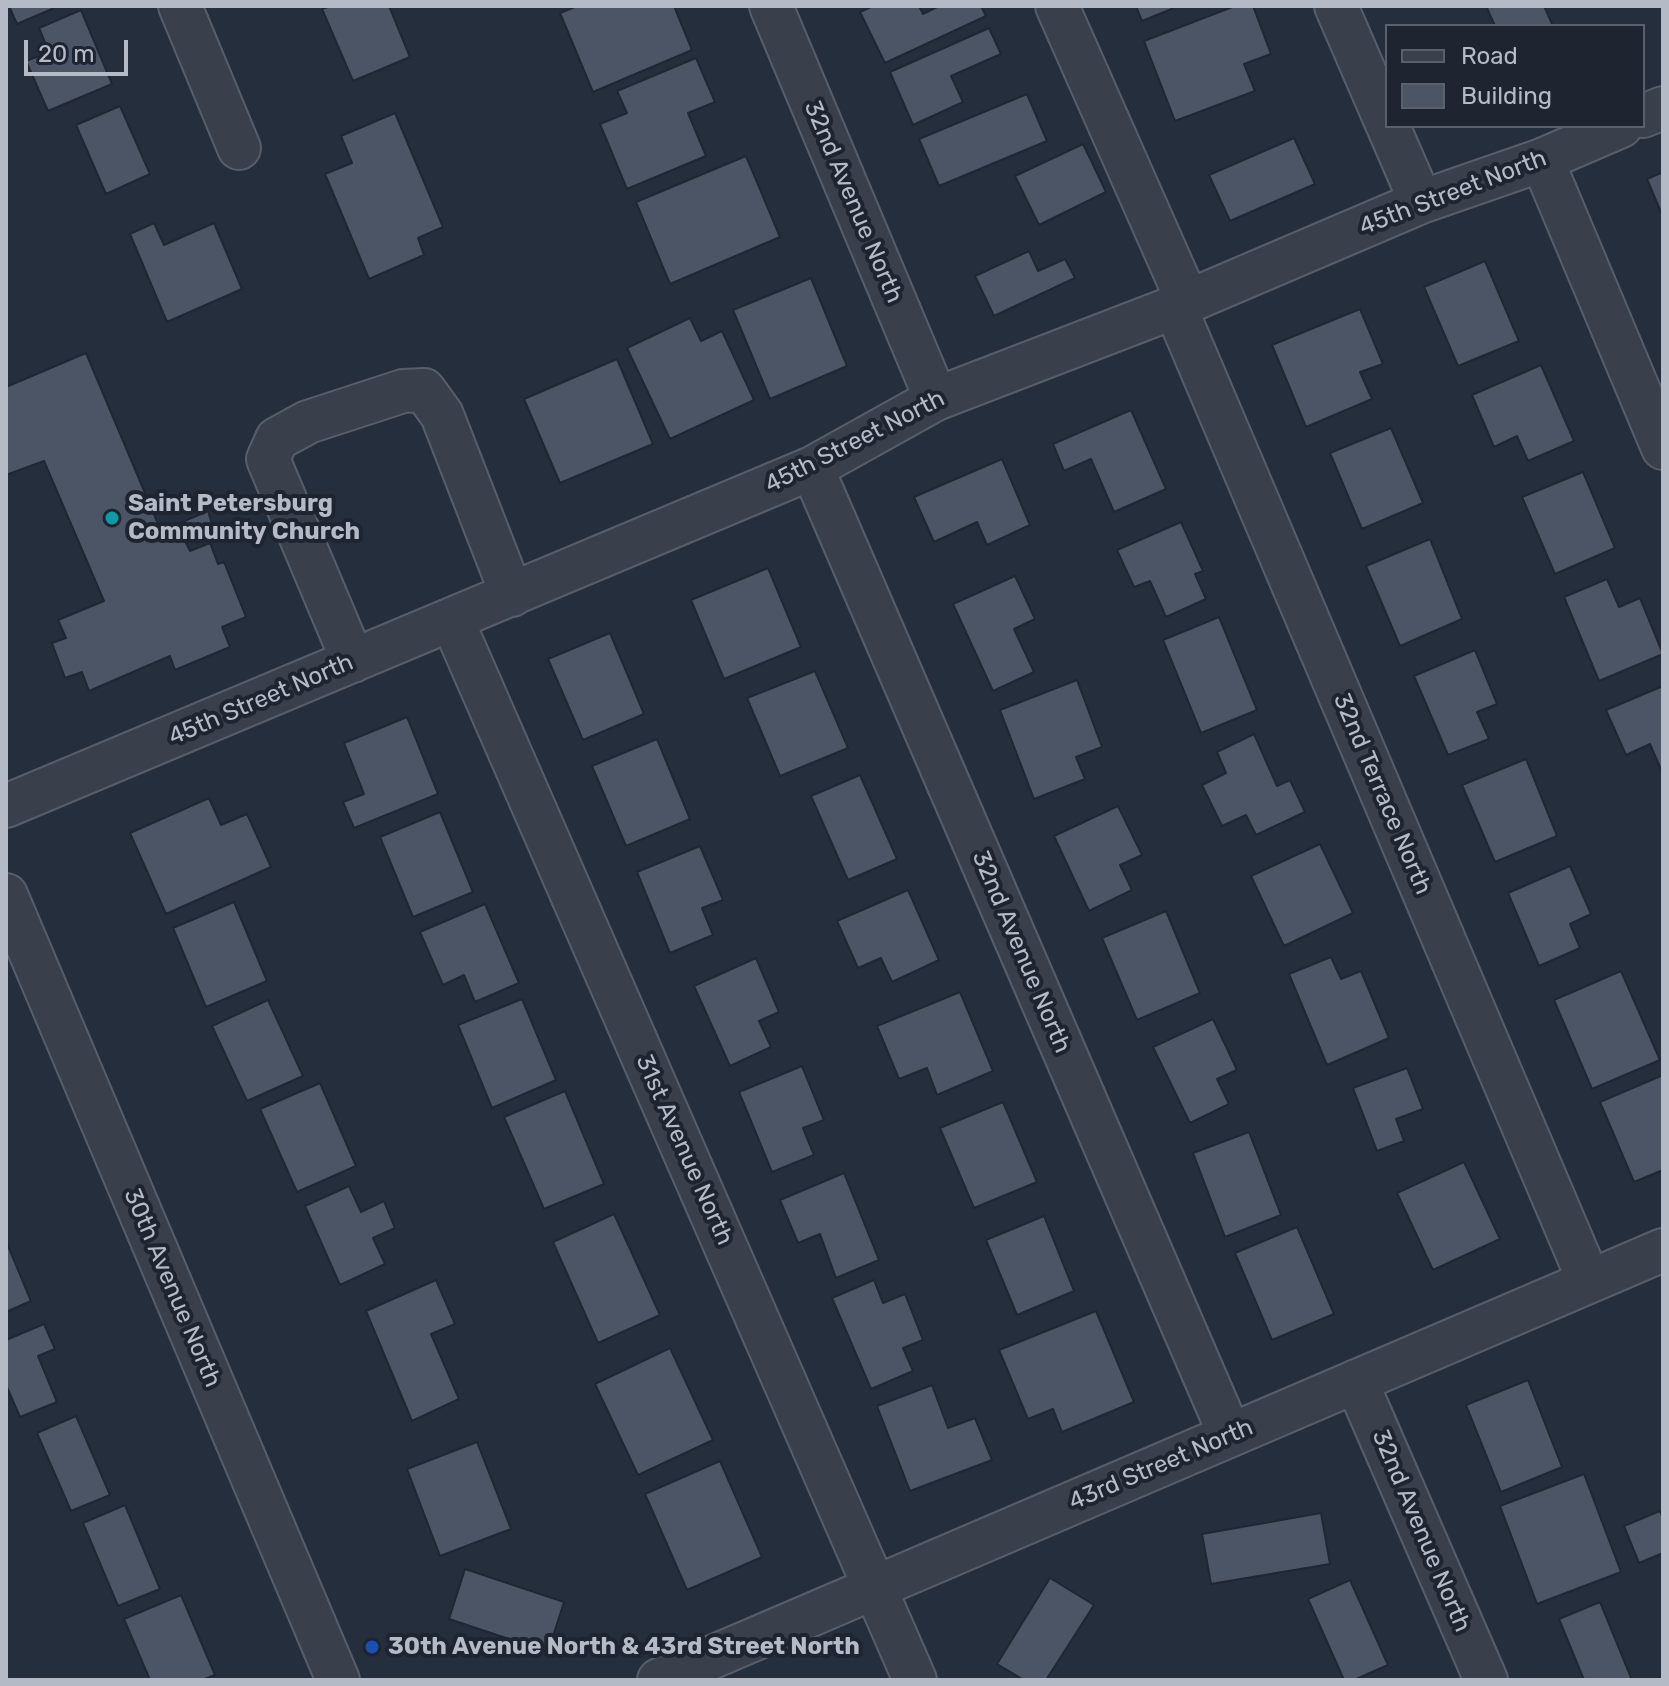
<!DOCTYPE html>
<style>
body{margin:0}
#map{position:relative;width:1669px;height:1686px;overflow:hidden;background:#252e3c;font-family:Rubik,sans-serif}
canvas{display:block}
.frame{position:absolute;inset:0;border:8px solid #b4bbc7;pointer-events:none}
.legend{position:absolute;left:1385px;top:24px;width:260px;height:104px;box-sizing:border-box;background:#1e2531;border:2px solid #5a616d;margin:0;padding:10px 14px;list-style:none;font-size:24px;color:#b4bbc7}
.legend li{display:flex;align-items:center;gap:16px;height:40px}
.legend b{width:40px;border:2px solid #5a616d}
.scale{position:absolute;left:24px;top:40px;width:104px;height:36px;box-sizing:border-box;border:4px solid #b4bbc7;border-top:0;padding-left:10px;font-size:24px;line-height:28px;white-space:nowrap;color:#b4bbc7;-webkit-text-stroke:6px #1e2531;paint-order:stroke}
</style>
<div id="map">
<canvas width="1669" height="1686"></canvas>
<div class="frame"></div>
<ul class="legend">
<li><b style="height:10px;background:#39404c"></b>Road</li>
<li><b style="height:22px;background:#4b5565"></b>Building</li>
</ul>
<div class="scale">20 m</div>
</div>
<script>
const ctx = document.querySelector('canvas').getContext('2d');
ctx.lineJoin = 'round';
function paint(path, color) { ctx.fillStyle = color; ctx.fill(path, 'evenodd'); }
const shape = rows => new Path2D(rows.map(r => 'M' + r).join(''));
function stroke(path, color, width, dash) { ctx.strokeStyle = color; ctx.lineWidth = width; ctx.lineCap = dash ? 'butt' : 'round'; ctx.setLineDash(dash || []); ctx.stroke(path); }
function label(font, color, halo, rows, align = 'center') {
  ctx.font = font + ' Rubik,sans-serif'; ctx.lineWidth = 8; ctx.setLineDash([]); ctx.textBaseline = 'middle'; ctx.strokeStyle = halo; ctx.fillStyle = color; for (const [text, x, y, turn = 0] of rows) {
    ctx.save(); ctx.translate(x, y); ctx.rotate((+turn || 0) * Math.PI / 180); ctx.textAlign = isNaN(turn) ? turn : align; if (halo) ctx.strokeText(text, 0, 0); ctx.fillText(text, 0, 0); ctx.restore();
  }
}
const building = shape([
 [9,6,59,6,17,24,9,6],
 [331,6,389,6,410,57,353,81,322,9,331,6],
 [577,6,674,6,692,50,593,92,560,13,577,6],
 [873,6,919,6,923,14,939,6,981,6,986,16,885,63,860,12,873,6],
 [1136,6,1179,6,1142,21,1136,6],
 [1235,6,1253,6,1271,54,1244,64,1255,91,1175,121,1144,41,1235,6],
 [1486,6,1544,6,1553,26,1495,26,1486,6],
 [81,10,112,84,48,111,26,61,49,52,39,28,81,10],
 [989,28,1001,54,951,76,963,102,913,125,890,72,989,28],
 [696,58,715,102,688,113,706,156,627,189,600,124,627,113,617,91,696,58],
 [1027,94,1047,141,939,186,919,139,1027,94],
 [120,106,150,174,106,194,76,125,120,106],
 [395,113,443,227,418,238,424,255,369,279,325,174,352,163,341,136,395,113],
 [1294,138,1315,184,1230,221,1209,175,1294,138],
 [1083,144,1106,192,1039,225,1015,176,1083,144],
 [746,156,780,237,670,284,636,202,746,156],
 [1663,172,1663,217,1647,179,1663,172],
 [154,223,164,245,214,223,242,289,167,322,130,234,154,223],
 [1029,251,1038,271,1065,259,1075,278,994,316,975,276,1029,251],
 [1485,261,1519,341,1458,366,1424,287,1485,261],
 [811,278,847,366,770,399,733,310,811,278],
 [1360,309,1383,364,1360,372,1372,399,1306,427,1272,345,1360,309],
 [690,318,701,341,722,331,754,400,670,439,627,348,690,318],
 [86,353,161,531,208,511,212,524,183,537,190,551,210,543,218,564,224,562,246,617,222,627,230,647,175,670,170,656,89,691,82,672,65,678,52,643,66,638,58,620,104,601,44,461,6,475,6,387,86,353],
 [617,359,653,444,560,483,524,399,617,359],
 [1541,365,1574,441,1528,461,1517,436,1494,447,1472,395,1541,365],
 [1131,410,1166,489,1114,512,1091,459,1064,471,1053,444,1131,410],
 [1391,428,1423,503,1362,529,1330,453,1391,428],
 [1002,459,1030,525,987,545,977,522,934,542,914,497,1002,459],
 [1583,472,1615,548,1555,574,1522,497,1583,472],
 [1181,522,1203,571,1195,574,1206,599,1166,617,1150,581,1134,587,1117,550,1181,522],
 [1430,539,1462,619,1400,646,1366,566,1430,539],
 [768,568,801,647,724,679,691,600,768,568],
 [1015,576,1035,619,1014,629,1034,672,993,691,953,604,1015,576],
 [1607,579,1619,607,1640,598,1663,654,1599,681,1564,597,1607,579],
 [1219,617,1257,710,1201,733,1163,640,1219,617],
 [610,633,644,714,583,740,548,659,610,633],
 [1475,650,1497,704,1477,712,1489,739,1448,755,1414,676,1475,650],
 [815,671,848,748,780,776,747,698,815,671],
 [1077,680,1102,747,1076,757,1085,779,1034,799,1000,710,1077,680],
 [1663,686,1663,774,1650,744,1626,755,1606,710,1663,686],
 [407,717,438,794,354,828,343,802,364,794,344,743,407,717],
 [1254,734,1277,786,1290,780,1305,812,1256,835,1246,815,1222,826,1202,785,1226,773,1217,752,1254,734],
 [657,739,690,819,626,846,592,766,657,739],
 [1526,759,1557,836,1495,862,1462,785,1526,759],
 [860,775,897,859,848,880,811,796,860,775],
 [209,798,221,825,247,814,271,867,166,914,130,833,209,798],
 [1118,806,1142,855,1120,865,1132,890,1089,911,1054,836,1118,806],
 [440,812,473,892,413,917,380,837,440,812],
 [1320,844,1353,913,1284,946,1251,876,1320,844],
 [700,846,723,900,702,908,713,935,670,953,637,872,700,846],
 [1570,866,1591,914,1570,924,1580,948,1539,966,1508,893,1570,866],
 [908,890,939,960,892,982,881,958,858,968,837,921,908,890],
 [234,902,267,981,206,1007,173,928,234,902],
 [485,904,519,983,475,1002,464,975,443,985,420,932,485,904],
 [1166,911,1200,993,1137,1020,1102,938,1166,911],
 [1331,957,1341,979,1361,971,1389,1038,1327,1065,1289,974,1331,957],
 [756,958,779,1012,759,1021,771,1047,730,1066,694,986,756,958],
 [1621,971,1660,1060,1592,1089,1554,1000,1621,971],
 [960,992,993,1071,937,1095,927,1068,899,1079,877,1026,960,992],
 [522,999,556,1080,492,1108,458,1025,522,999],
 [268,1000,303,1076,247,1101,212,1026,268,1000],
 [1213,1019,1237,1070,1217,1079,1229,1104,1190,1123,1153,1047,1213,1019],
 [802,1066,824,1120,803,1128,814,1155,772,1172,739,1092,802,1066],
 [1407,1068,1423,1109,1396,1119,1404,1141,1377,1151,1353,1088,1407,1068],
 [1663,1075,1663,1170,1634,1182,1600,1102,1663,1075],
 [320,1083,356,1166,297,1192,260,1109,320,1083],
 [565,1091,604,1184,544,1209,504,1117,565,1091],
 [1003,1102,1037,1182,974,1208,940,1128,1003,1102],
 [1249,1132,1281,1215,1225,1237,1193,1153,1249,1132],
 [1464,1162,1500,1239,1433,1270,1397,1193,1464,1162],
 [844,1173,879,1260,836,1278,820,1234,798,1243,780,1200,844,1173],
 [349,1186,361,1212,384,1201,395,1228,373,1238,385,1264,340,1285,305,1206,349,1186],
 [614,1214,660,1315,598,1343,553,1242,614,1214],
 [1044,1216,1074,1291,1017,1315,986,1240,1044,1216],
 [1297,1227,1334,1314,1272,1340,1235,1253,1297,1227],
 [6,1241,31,1301,6,1312,6,1241],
 [436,1280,455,1324,431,1334,459,1399,412,1421,366,1311,436,1280],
 [874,1280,883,1303,905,1294,923,1340,903,1348,913,1371,871,1389,832,1298,874,1280],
 [1096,1311,1134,1402,1062,1432,1053,1409,1028,1419,999,1350,1096,1311],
 [44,1324,55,1349,38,1356,57,1402,20,1417,6,1385,6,1340,44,1324],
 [670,1348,713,1440,638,1475,595,1384,670,1348],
 [1528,1380,1562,1467,1501,1492,1466,1405,1528,1380],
 [932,1385,948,1428,975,1418,992,1460,910,1491,877,1406,932,1385],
 [76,1416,110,1495,71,1511,37,1433,76,1416],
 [477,1442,511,1529,440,1556,407,1469,477,1442],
 [720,1461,762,1557,687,1590,645,1494,720,1461],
 [1584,1474,1621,1572,1537,1604,1500,1506,1584,1474],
 [125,1505,160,1589,118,1606,83,1523,125,1505],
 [1660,1511,1663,1518,1663,1553,1639,1563,1624,1526,1660,1511],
 [1321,1513,1330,1564,1211,1584,1202,1534,1321,1513],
 [465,1569,564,1602,548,1652,449,1619,465,1569],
 [1050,1578,1094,1605,1046,1680,1024,1680,997,1664,1050,1578],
 [1350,1580,1388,1665,1354,1680,1344,1680,1308,1599,1350,1580],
 [181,1595,215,1675,202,1680,150,1680,124,1619,181,1595],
 [1600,1602,1632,1680,1584,1680,1559,1619,1600,1602]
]);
paint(building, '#4b5565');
stroke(building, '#202733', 2);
const minor = shape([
 [180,6,239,148],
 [771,6,936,399],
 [1057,6,1188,302],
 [1336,6,1387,124],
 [1643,116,1663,108],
 [1388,126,1421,202],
 [1542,160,1663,448],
 [1175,307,1589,1281],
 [812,468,1230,1435],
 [452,620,915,1680],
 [353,661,268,459,277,439,308,422,403,391,424,390,442,415,512,595],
 [6,806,812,468,936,399,1175,307,1421,202,1542,160,1621,126],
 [6,895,338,1680],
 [1356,1381,1486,1680],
 [659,1680,1663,1250]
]);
stroke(minor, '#575e6a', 46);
stroke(minor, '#39404c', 42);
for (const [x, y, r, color] of [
 [112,518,8,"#0f9aa8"],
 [372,1647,8,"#1a4fb4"]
]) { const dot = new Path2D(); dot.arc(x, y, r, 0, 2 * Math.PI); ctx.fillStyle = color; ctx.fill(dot); stroke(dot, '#1e2531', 3); }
label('24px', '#b4bbc7', '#1e2531', [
 ["45th Street North",1453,193,-21],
 ["32nd Avenue North",853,202,67],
 ["45th Street North",855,442,-27],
 ["45th Street North",261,700,-23],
 ["32nd Terrace North",1382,794,67],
 ["32nd Avenue North",1021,952,67],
 ["31st Avenue North",684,1150,66],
 ["30th Avenue North",172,1288,67],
 ["43rd Street North",1161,1465,-23],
 ["32nd Avenue North",1421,1531,67]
]);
label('bold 24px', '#b4bbc7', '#1e2531', [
 ["Saint Petersburg",128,504],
 ["Community Church",128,532],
 ["30th Avenue North & 43rd Street North",388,1647]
], 'left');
</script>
